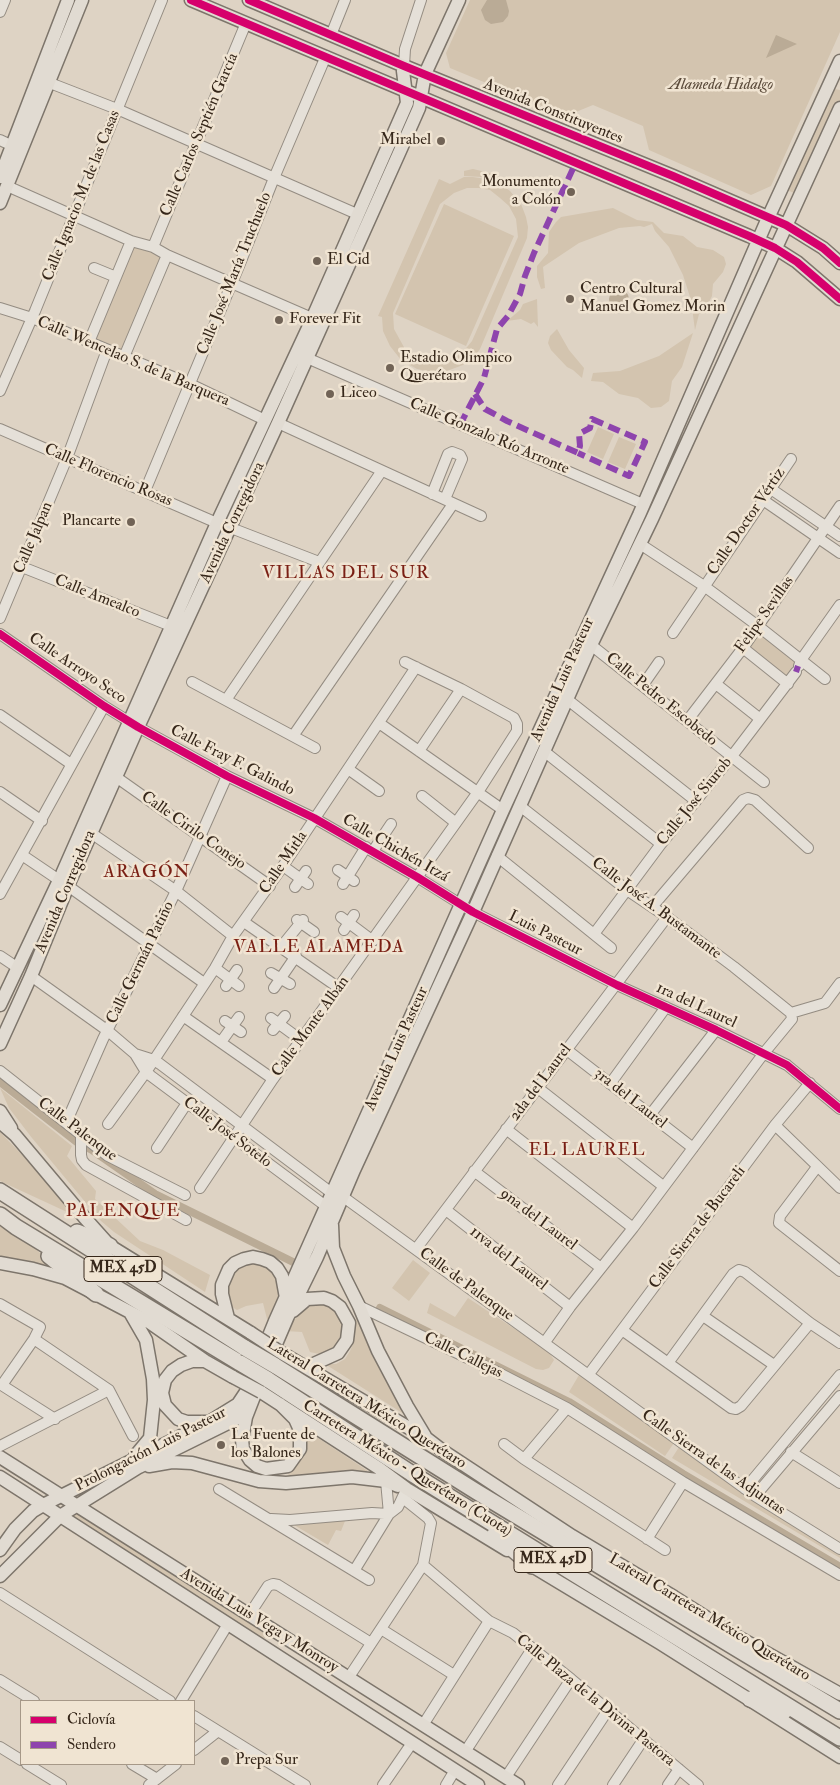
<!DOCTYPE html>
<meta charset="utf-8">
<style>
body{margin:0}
#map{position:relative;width:840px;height:1785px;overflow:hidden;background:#ded3c4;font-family:"IM FELL Double Pica",serif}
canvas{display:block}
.legend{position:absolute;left:20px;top:1700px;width:175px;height:65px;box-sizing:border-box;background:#f0e4d2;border:1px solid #a69888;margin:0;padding:6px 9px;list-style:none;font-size:15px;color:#36271a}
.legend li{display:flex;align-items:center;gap:10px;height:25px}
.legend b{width:25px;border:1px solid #a69888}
</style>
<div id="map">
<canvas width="840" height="1785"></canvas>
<ul class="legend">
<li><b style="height:6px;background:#d6006c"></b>Ciclovía</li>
<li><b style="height:6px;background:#8e44ad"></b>Sendero</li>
</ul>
</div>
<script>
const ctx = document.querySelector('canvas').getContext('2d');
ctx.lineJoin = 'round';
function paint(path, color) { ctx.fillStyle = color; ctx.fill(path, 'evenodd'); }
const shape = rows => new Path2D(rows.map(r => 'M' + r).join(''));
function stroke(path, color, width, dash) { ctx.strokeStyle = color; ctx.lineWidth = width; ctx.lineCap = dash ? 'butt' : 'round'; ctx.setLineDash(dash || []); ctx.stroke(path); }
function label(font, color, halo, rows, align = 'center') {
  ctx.font = font + ' "IM FELL Double Pica",serif'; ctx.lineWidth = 5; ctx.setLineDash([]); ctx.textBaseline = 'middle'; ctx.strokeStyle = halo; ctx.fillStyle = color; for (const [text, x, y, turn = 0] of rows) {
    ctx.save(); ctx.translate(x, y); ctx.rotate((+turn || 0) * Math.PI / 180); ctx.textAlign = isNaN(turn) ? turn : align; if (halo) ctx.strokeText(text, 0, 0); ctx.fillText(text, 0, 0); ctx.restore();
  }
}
paint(shape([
 [470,0,840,0,840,32,771,186,751,195,649,150,643,126,593,105,566,116,450,68,446,53],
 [834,89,840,90,840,106,794,193,787,190],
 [473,169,494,174,513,185,509,189,499,183,510,191,521,204,526,217,528,227,527,238,480,349,475,356,463,365,444,372,431,372,417,369,401,360,390,346,383,331,382,317,378,316,439,179,450,184,464,177,473,177,493,180,482,177,464,176,464,171],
 [467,188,479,188,490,190,500,198,509,206,516,219,518,237,472,341,463,352,453,359,442,362,432,363,413,355,405,349,394,329,393,313,440,204,454,193],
 [444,204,514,236,466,346,395,314],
 [613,208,637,220,653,222,664,233,683,236,697,247,713,250,724,257,726,264,723,272,713,284,712,296,708,304,699,314,695,330,691,300,683,275,669,247,655,231,652,224,644,227,640,226,619,228,579,243,543,267,545,288,541,289,537,277,537,266,548,253,549,232,556,222,561,217],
 [131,245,152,252,161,257,122,352,93,341],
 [537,299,538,327,534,322,531,324,521,319,507,321,520,310,523,304],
 [557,329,569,350,584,368,582,378,573,370,567,367,551,350,548,343,550,336],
 [693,333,682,367,672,381,669,401,661,407,651,408,638,398,619,394,603,382,591,381,593,373,620,371,659,356],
 [598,427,614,434,603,459,587,452],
 [619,437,636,444,625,469,608,462],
 [758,631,797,662,787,681,746,648],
 [0,1088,72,1146,67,1156,96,1191,95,1199,140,1241,163,1250,210,1275,205,1292,114,1232,101,1221,32,1138,9,1108],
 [0,1132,23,1156,80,1218,0,1181],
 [0,1220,10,1226,60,1271,0,1257],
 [262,1259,285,1286,275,1321,267,1319,263,1303,246,1306,237,1310,224,1302,229,1269],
 [413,1260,430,1273,409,1301,392,1288],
 [468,1298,548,1351,554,1360,549,1368,543,1370,536,1369,427,1313,430,1303,455,1317],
 [319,1303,335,1309,341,1316,344,1335,334,1349,326,1353,319,1354,310,1352,302,1332,285,1331,304,1308],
 [356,1318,377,1360,407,1416,325,1364,336,1364,345,1359,350,1351,353,1344],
 [561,1358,676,1440,665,1456,569,1392,579,1375,561,1363],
 [306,1430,368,1471,287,1476,296,1467,302,1456],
 [681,1444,784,1520,840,1554,840,1558,672,1458],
 [78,1510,267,1633,266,1637,262,1640,74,1521,70,1513],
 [347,1516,341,1531,336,1530,328,1545,289,1522]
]), '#d3c4af');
paint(shape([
 [487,0,506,0,509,11,508,16,503,22,491,24,485,20,481,10],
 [776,35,797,44,766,58],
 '609 299a10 10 0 1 1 20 0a10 10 0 1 1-20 0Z'
]), '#baab96');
stroke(shape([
 [0,1082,77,1142,92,1150,155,1194,293,1262],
 [380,1308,569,1402,683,1474,840,1567]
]), '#baab96', 8);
const minor = shape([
 [0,12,5,0],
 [331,35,345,0],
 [404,66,405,49,421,0],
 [50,83,117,109,357,214],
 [0,140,17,148],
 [7,186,131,241,153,247,167,255,312,318],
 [153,247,246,23],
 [94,268,116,277],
 [0,308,32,318,190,384,265,420],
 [89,342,131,241],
 [124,357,167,255],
 [307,358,643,504],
 [0,391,35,311,162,0],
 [278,423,481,516],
 [0,429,217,523],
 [771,489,840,536],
 [145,491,239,266,274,178,326,56],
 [432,494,448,454,452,452,460,455,462,459,445,499],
 [763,500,840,553],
 [231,528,319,562],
 [640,544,704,586,758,626,825,679],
 [22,567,171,626],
 [0,618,67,458,107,350],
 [673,633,791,459],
 [0,634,104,706,138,727,227,776,314,818,417,877,473,912,617,985,716,1030,787,1065,840,1109],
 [586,644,591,645,764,782],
 [743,648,788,684],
 [799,666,801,660,840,605],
 [192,682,315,748],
 [716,684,759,718],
 [643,685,659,662],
 [226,700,381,472],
 [568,700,696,801],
 [0,715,71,764],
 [687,721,743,648,840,506],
 [379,723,503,810],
 [293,736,453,504],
 [419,751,461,689],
 [545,752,661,844],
 [348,769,379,791],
 [116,777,270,886],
 [0,792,42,821],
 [422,796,456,823],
 [520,806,627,890,667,917,734,967,791,1013],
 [91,833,176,891,233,936],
 [373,851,391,824],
 [22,855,59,880],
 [497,856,611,948],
 [283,866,308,884],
 [338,870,354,881],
 [343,884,366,847],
 [68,886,204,983],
 [295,887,306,871],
 [0,894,104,706],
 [652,907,743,800,748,798,755,800,808,848],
 [341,917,373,941],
 [297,920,314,932],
 [244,922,339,988],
 [344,930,354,915],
 [594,934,661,844,732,756,796,672],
 [281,947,303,920],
 [0,956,18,968],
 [215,968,239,986],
 [271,973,290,984],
 [31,976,108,1031,135,1054,146,1072,151,1076,327,1207],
 [226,986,237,970],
 [274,988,296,956],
 [791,1013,825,1003,840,983],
 [183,1016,273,1079],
 [271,1018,301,1040],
 [225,1021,241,1032],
 [273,1030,285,1016],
 [221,1042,239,1017],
 [567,1050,693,1148],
 [135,1054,154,1060,160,1064,333,1194],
 [0,1071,108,1156,185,1195],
 [610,1084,666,1007],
 [538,1088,663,1186],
 [650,1115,716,1030],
 [66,1123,103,1039,176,891,227,776],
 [108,1124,146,1072,215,968,233,936,283,866,416,667],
 [775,1125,840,1188],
 [506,1129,633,1228],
 [81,1134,81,1155,82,1160,86,1165,186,1220],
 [157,1148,187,1103],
 [817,1167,780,1216,779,1223,840,1271],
 [474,1171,601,1268],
 [200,1188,273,1079,478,792,517,731,517,724,514,718,461,689,405,662],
 [342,1196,755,1496,840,1549],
 [446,1210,570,1307],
 [416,1249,667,917],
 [0,1304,40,1327,34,1339,2,1385],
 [359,1306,501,1374,567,1408,683,1482,840,1575],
 [703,1316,774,1365],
 [622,1330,731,1408,736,1409,741,1406,810,1323],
 [34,1339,109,1390,133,1436],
 [545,1342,570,1307,633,1228,764,1053,792,1019,791,1013],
 [668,1363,733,1274,739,1270,745,1272,810,1323,840,1343],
 [589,1374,775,1125,810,1083],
 [0,1384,55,1419],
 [504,1444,524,1459,665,1550],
 [0,1446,109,1390],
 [791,1452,840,1483],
 [524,1459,567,1408],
 [386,1481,389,1514],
 [219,1489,369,1580],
 [745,1489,840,1375],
 [755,1496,840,1396],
 [271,1519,290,1520,372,1513,389,1514],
 [647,1539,683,1482],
 [423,1565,489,1621,513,1633,571,1679,698,1785],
 [354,1571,389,1514,398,1507,405,1492],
 [0,1593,170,1701],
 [249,1615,268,1586,273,1584,278,1585,371,1643],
 [381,1629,454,1675],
 [349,1677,423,1565,431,1523,428,1518,403,1498],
 [0,1680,34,1701],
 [181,1701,228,1624],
 [194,1716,305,1785],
 [423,1725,489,1621],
 [0,1747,21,1760],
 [194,1750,218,1731],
 [465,1752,532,1649],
 [27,1764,61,1785],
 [132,1764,157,1779],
 [506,1777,571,1679],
 [149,1785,176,1764],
 [383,1785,412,1743],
 [446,1785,455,1770],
 [558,1785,608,1710],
 [613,1785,643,1740],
 [668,1785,679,1769]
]);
const major = shape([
 [191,0,749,236,775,248,797,262,840,299],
 [249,0,404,66,673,176,786,225,823,248,840,263],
 [0,177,68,0],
 [0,203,82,0],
 [0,1005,62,874,217,523,309,326,407,103,403,71,404,66],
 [0,1044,31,976,70,881,138,727,278,423,400,151,419,108,425,74,459,0],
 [0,1111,11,1128],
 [0,1122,15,1135,84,1217,110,1246,251,1333],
 [332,1225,333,1248,344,1276,359,1306,378,1351,407,1406,425,1436],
 [0,1263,33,1269,65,1278,149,1322,205,1361,233,1377],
 [293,1311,307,1299,324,1298,332,1301,340,1307,349,1323,347,1340,338,1353,307,1367],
 [131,1314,146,1340,153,1379,154,1400,150,1438,135,1456],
 [228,1318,222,1294,222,1285,229,1269,235,1263,244,1259,253,1257,262,1259,270,1262,277,1268,282,1276,286,1298],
 [280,1352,426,1438,443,1451,572,1536,674,1597,731,1633,840,1694],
 [270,1358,288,1316,317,1257,354,1170,473,912,591,645,652,519,840,108],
 [205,1361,192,1361,181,1365,172,1371,165,1380,162,1393,165,1405,178,1419,187,1422,206,1422],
 [260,1381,246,1417,242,1440,243,1449,250,1460,257,1466,266,1469,288,1466,300,1449,300,1430,295,1419,280,1404],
 [261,1392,380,1469,407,1489,507,1550],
 [0,1457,518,1785],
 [149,1466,172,1462,192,1463,259,1481,286,1483,352,1477,386,1481,398,1486],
 [0,1477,478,1785],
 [0,1550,15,1529,33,1511,43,1505,209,1422,238,1404,246,1392,275,1321,503,810,639,515,768,218,840,61],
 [524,1561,660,1643,840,1757],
 [0,1576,60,1516,139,1467,234,1420,248,1407]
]);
const highway = shape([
 [0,1191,245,1348],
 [0,1215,16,1227,240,1363],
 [77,1232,110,1246],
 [49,1256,96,1294],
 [274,1365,477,1492,840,1711],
 [267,1379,411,1473,840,1738],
 [495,1534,532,1566],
 [750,1699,772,1707,783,1713]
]);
stroke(minor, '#948c82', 12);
stroke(major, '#7d756b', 15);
stroke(highway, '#7d756b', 18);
stroke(minor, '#e5e0d8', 10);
stroke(major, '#e1dbd2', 12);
stroke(highway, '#e1dbd2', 15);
const majorBridge = shape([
 [251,1333,280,1352],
 [233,1377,261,1392]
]);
const highwayBridge = shape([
 [245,1348,274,1365],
 [240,1363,267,1379]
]);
stroke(majorBridge, '#7d756b', 15, []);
stroke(highwayBridge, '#7d756b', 18, []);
stroke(majorBridge, '#e1dbd2', 12);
stroke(highwayBridge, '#e1dbd2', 15);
stroke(shape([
 [475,394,485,409,507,421,578,453,580,446,579,434,590,428,592,419,645,442,629,476,578,453],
 [460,425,484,378,497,329,508,316,520,294,525,276,534,253,576,162],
 [796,672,798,666]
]), '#8e44ad', 6, [12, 6]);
stroke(shape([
 [191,0,749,236,775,248,797,262,840,299],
 [249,0,404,66,673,176,786,225,823,248,840,263],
 [0,634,104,706,138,727,227,776,314,818,417,877,473,912,617,985,716,1030,787,1065,840,1109]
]), '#d6006c', 8);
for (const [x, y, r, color] of [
 [441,141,5,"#716356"],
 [571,192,5,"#716356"],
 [317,261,5,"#716356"],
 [570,299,5,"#716356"],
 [279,320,5,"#716356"],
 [390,368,5,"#716356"],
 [330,394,5,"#716356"],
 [131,522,5,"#716356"],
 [221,1445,5,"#716356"],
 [225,1761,5,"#716356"]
]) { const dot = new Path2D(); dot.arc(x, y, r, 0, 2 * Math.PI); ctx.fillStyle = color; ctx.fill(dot); stroke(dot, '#f0e4d2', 2); }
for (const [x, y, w] of [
 [123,1269,78],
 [553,1560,78]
]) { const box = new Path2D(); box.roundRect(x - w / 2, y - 12.5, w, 25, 4); ctx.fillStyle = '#f0e4d2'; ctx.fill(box); stroke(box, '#36271a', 1); }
label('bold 15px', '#36271a', null, [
 ["MEX 45D",123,1269],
 ["MEX 45D",553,1560]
]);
label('italic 16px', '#5b4b3b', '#f0e4d2', [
 ["Alameda Hidalgo",721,86]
]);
label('16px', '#36271a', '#f0e4d2', [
 ["Avenida Constituyentes",553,112,22],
 ["Calle Carlos Septién García",200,135,-67],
 ["Calle Ignacio M. de las Casas",82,196,-68],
 ["Calle José María Truchuelo",235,274,-68],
 ["Calle Wencelao S. de la Barquera",133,362,23],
 ["Calle Gonzalo Río Arronte",489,437,23],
 ["Calle Florencio Rosas",108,476,23],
 ["Calle Doctor Vértiz",747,522,-56],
 ["Avenida Corregidora",233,523,-65],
 ["Calle Jalpan",34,538,-67],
 ["Calle Amealco",97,597,22],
 ["Felipe Sevillas",765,615,-55],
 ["Calle Arroyo Seco",77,669,34],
 ["Avenida Luis Pasteur",563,680,-66],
 ["Calle Pedro Escobedo",661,700,39],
 ["Calle Fray F. Galindo",232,761,27],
 ["Calle José Siurob",695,802,-51],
 ["Calle Cirilo Conejo",193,831,35],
 ["Calle Chichén Itzá",395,849,30],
 ["Calle Mitla",284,863,-56],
 ["Avenida Corregidora",66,892,-67],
 ["Calle José A. Bustamante",656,909,37],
 ["Luis Pasteur",545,934,27],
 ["Calle Germán Patiño",141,963,-64],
 ["1ra del Laurel",696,1006,25],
 ["Calle Monte Albán",311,1027,-54],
 ["Avenida Luis Pasteur",397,1049,-66],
 ["2da del Laurel",541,1083,-53],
 ["3ra del Laurel",630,1099,38],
 ["Calle Palenque",77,1130,37],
 ["Calle José Sotelo",227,1133,37],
 ["9na del Laurel",538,1220,37],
 ["Calle Sierra de Bucareli",698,1228,-53],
 ["11va del Laurel",508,1259,38],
 ["Calle de Palenque",466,1285,36],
 ["Calle Callejas",463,1356,26],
 ["Lateral Carretera México Querétaro",366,1404,32],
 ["Prolongación Luis Pasteur",151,1450,-27],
 ["Calle Sierra de las Adjuntas",713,1463,35],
 ["Carretera México - Querétaro (Cuota)",407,1469,32],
 ["Lateral Carretera México Querétaro",709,1618,31],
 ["Avenida Luis Vega y Monroy",259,1621,32],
 ["Calle Plaza de la Divina Pastora",595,1701,39]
]);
label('16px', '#36271a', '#f0e4d2', [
 ["Mirabel",431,141,"right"],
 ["Monumento",561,183,"right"],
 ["a Colón",561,201,"right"],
 ["El Cid",327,261],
 ["Centro Cultural",580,290],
 ["Manuel Gomez Morin",580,308],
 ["Forever Fit",289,320],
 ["Estadio Olimpico",400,359],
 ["Querétaro",400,377],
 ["Liceo",340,394],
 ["Plancarte",121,522,"right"],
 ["La Fuente de",231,1436],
 ["los Balones",231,1454],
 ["Prepa Sur",235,1761]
], 'left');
ctx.letterSpacing = '1px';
label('18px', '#7a1f14', '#f0e4d2', [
 ["VILLAS DEL SUR",346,574],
 ["ARAGÓN",147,873],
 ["VALLE ALAMEDA",319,948],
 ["EL LAUREL",587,1151],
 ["PALENQUE",123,1212]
]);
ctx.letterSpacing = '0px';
</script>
